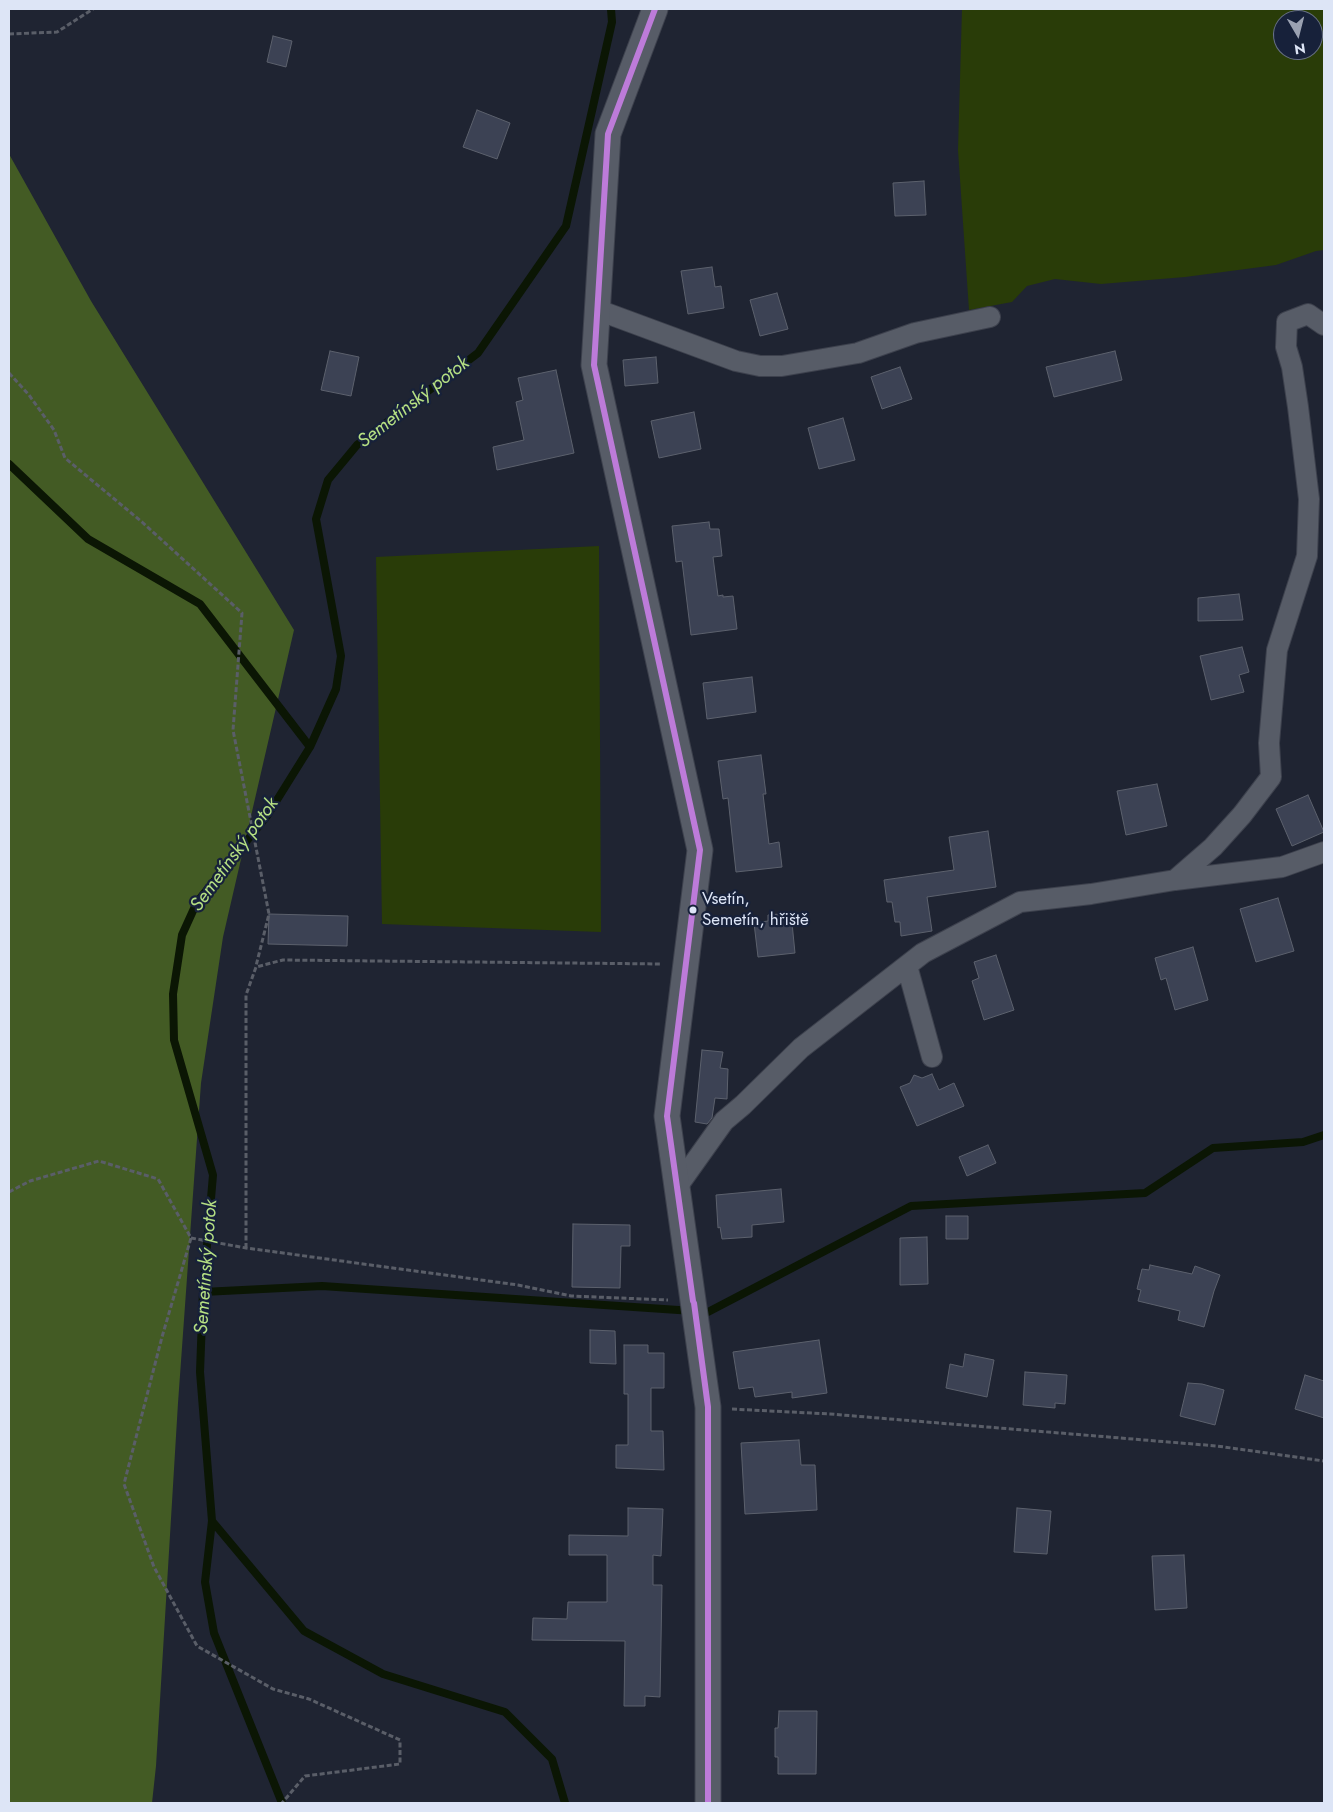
<!DOCTYPE html>
<meta charset="utf-8">
<style>
body{margin:0}
#map{position:relative;width:1333px;height:1812px;overflow:hidden;background:#1f2432;font-family:Jost,sans-serif}
canvas{display:block}
.frame{position:absolute;inset:0;border:10px solid #dde5f6;pointer-events:none}
.north{position:absolute;left:1273px;top:10px;width:50px;height:50px;box-sizing:border-box;background:#17213a;border:1px solid #666f85;border-radius:50%;rotate:172deg;font-size:14px;font-weight:700;line-height:20px;text-align:center;color:#dde5f6}
.north::after{content:'';display:block;margin:auto;width:18px;height:22px;background:#9aa1b1;clip-path:polygon(50% 0,100% 100%,50% 72%,0 100%)}
</style>
<div id="map">
<canvas width="1333" height="1812"></canvas>
<div class="frame"></div>
<div class="north">N</div>
</div>
<script>
const ctx = document.querySelector('canvas').getContext('2d');
ctx.lineJoin = 'round';
function paint(path, color) { ctx.fillStyle = color; ctx.fill(path, 'evenodd'); }
const shape = rows => new Path2D(rows.map(r => 'M' + r).join(''));
function stroke(path, color, width, dash) { ctx.strokeStyle = color; ctx.lineWidth = width; ctx.lineCap = dash ? 'butt' : 'round'; ctx.setLineDash(dash || []); ctx.stroke(path); }
function label(font, color, halo, rows, align = 'center') {
  ctx.font = font + ' Jost,sans-serif'; ctx.lineWidth = 4.5; ctx.setLineDash([]); ctx.textBaseline = 'middle'; ctx.strokeStyle = halo; ctx.fillStyle = color; for (const [text, x, y, turn = 0] of rows) {
    ctx.save(); ctx.translate(x, y); ctx.rotate((+turn || 0) * Math.PI / 180); ctx.textAlign = isNaN(turn) ? turn : align; if (halo) ctx.strokeText(text, 0, 0); ctx.fillText(text, 0, 0); ctx.restore();
  }
}
paint(shape([
 [962,9,1324,9,1324,250,1316,251,1276,265,1185,277,1101,284,1055,279,1027,286,1012,302,969,310,958,150],
 [1283,20,1313,20,1313,50,1283,50],
 [599,546,601,932,382,924,376,557]
]), '#293c08');
paint(shape([
 [9,154,91,301,294,630,223,937,201,1083,178,1403,156,1766,152,1803,9,1803]
]), '#435b24');
stroke(shape([
 [9,464,88,539,200,604,310,747],
 [203,1292,322,1286,708,1312,911,1206,1145,1193,1213,1148,1303,1142,1324,1135],
 [212,1521,205,1582,214,1633,282,1803],
 [565,1803,552,1759,505,1712,383,1674,304,1631,212,1521,200,1372,203,1292,213,1175,174,1040,173,994,182,935,197,902,267,816,310,747,336,689,341,656,316,519,328,480,357,445,478,353,566,226,612,22,611,9]
]), '#0b1604', 8);
const building = shape([
 [273,36,292,41,286,67,267,62,273,36],
 [477,110,510,123,497,159,463,147,477,110],
 [924,181,926,215,895,216,893,183,924,181],
 [712,267,715,287,721,286,724,308,688,314,681,271,712,267],
 [777,293,788,329,760,336,750,300,777,293],
 [330,351,359,357,351,396,321,390,330,351],
 [1115,351,1122,380,1054,397,1046,367,1115,351],
 [656,357,658,383,625,386,623,360,656,357],
 [900,367,912,399,882,409,871,377,900,367],
 [556,370,574,453,497,470,493,447,524,440,516,402,523,400,518,378,556,370],
 [694,412,701,449,659,458,651,421,694,412],
 [843,418,855,460,819,469,808,428,843,418],
 [709,522,710,529,719,529,722,556,713,557,718,596,723,595,723,597,733,596,737,629,691,635,682,561,676,562,672,526,709,522],
 [1239,594,1243,620,1198,621,1198,598,1239,594],
 [1242,647,1249,672,1239,675,1244,692,1211,700,1200,656,1242,647],
 [752,677,756,712,707,719,703,683,752,677],
 [761,755,766,794,763,794,769,844,779,842,782,867,736,872,728,798,723,799,718,761,761,755],
 [1157,784,1167,826,1126,835,1117,791,1157,784],
 [1308,795,1324,832,1292,846,1276,809,1308,795],
 [988,831,996,887,927,897,932,931,901,936,900,922,895,922,892,902,887,902,884,880,954,870,949,837,988,831],
 [1278,898,1294,951,1256,962,1240,909,1278,898],
 [791,913,795,953,758,957,754,923,768,921,768,915,791,913],
 [269,914,348,916,347,946,268,944,269,914],
 [1193,947,1208,1000,1175,1010,1166,978,1161,980,1155,958,1193,947],
 [996,955,1014,1010,984,1020,972,981,979,978,974,962,996,955],
 [702,1050,723,1052,720,1068,728,1069,727,1099,715,1098,712,1118,707,1124,695,1122,702,1050],
 [932,1074,939,1090,954,1083,964,1106,917,1126,900,1087,910,1083,914,1075,922,1078,932,1074],
 [988,1145,996,1163,967,1176,959,1157,988,1145],
 [781,1189,784,1222,752,1225,752,1237,722,1239,720,1227,718,1228,716,1195,781,1189],
 [946,1216,968,1216,968,1239,946,1239,946,1216],
 [573,1224,630,1225,630,1246,621,1246,620,1288,572,1287,573,1224],
 [927,1237,928,1284,900,1285,900,1238,927,1237],
 [1150,1265,1192,1274,1195,1266,1220,1275,1214,1291,1204,1327,1178,1320,1180,1311,1138,1301,1141,1290,1137,1289,1142,1269,1149,1270,1150,1265],
 [590,1330,615,1331,616,1364,590,1363,590,1330],
 [819,1340,827,1393,792,1398,792,1392,755,1397,753,1387,739,1389,733,1352,819,1340],
 [624,1345,648,1345,648,1353,664,1353,664,1388,651,1388,651,1431,663,1431,664,1470,616,1468,616,1445,628,1445,628,1394,624,1394,624,1345],
 [965,1354,994,1360,987,1397,946,1388,950,1364,963,1367,965,1354],
 [1025,1372,1067,1375,1065,1404,1055,1403,1055,1408,1023,1405,1025,1372],
 [1305,1375,1324,1381,1324,1418,1295,1409,1305,1375],
 [1188,1383,1202,1384,1224,1390,1215,1425,1180,1416,1188,1383],
 [799,1440,801,1465,815,1465,817,1510,745,1514,741,1443,799,1440],
 [628,1508,663,1509,661,1556,653,1555,653,1585,662,1585,660,1697,645,1696,645,1706,624,1706,625,1641,532,1640,533,1618,567,1619,568,1602,607,1602,607,1555,569,1555,569,1535,628,1536,628,1508],
 [1017,1508,1051,1511,1047,1554,1014,1552,1017,1508],
 [1184,1555,1187,1608,1155,1610,1152,1556,1184,1555],
 [779,1711,817,1711,816,1774,778,1774,778,1757,775,1757,775,1728,778,1728,779,1711]
]);
paint(building, '#3c4254');
stroke(building, '#5c616d', 1);
const minor = shape([
 [598,310,736,361,760,366,782,366,858,353,915,333,990,317],
 [1175,880,1213,847,1242,815,1271,777,1269,743,1277,650,1307,556,1309,499,1298,407,1292,367,1286,347,1287,322,1308,314,1324,325],
 [907,966,932,1057],
 [677,1187,724,1121,743,1105,801,1048,923,953,1020,902,1091,894,1175,880,1282,867,1324,852]
]);
const tertiary = shape([
 [655,9,608,134,594,365,700,850,667,1116,708,1407,708,1803]
]);
stroke(minor, '#3d414d', 22);
stroke(tertiary, '#3d414d', 27);
stroke(shape([
 [9,34,57,32,93,9],
 [9,373,29,395,54,430,65,458,142,522,242,613,233,730,269,914,256,966],
 [9,1192,30,1181,99,1161,158,1179,191,1238,162,1337,124,1484,154,1567,197,1646,273,1689,309,1699,400,1740,400,1764,305,1776,282,1803],
 [191,1238,246,1248,518,1285,571,1296,668,1300],
 [246,1248,246,995,256,967,283,960,662,964],
 [732,1409,830,1414,1217,1446,1324,1461]
]), '#5a5e68', 3, [5, 2.5]);
stroke(minor, '#575c67', 20);
stroke(tertiary, '#575c67', 25);
stroke(shape([
 [655,9,608,134,594,365,700,850,667,1116,693,1301],
 [694,1303,708,1407,708,1803]
]), '#bd7bd9', 6);
for (const [x, y, r, color] of [
 [693,910,4.5,"#dde5f6"]
]) { const dot = new Path2D(); dot.arc(x, y, r, 0, 2 * Math.PI); ctx.fillStyle = color; ctx.fill(dot); stroke(dot, '#17213a', 2); }
label('17px', '#dde5f6', '#17213a', [
 ["Vsetín,",702,900],
 ["Semetín, hřiště",702,921]
], 'left');
label('italic 19px', '#b6e083', '#17213a', [
 ["Semetínský potok",414,403,-38],
 ["Semetínský potok",235,855,-54],
 ["Semetínský potok",207,1267,-86]
]);
</script>
